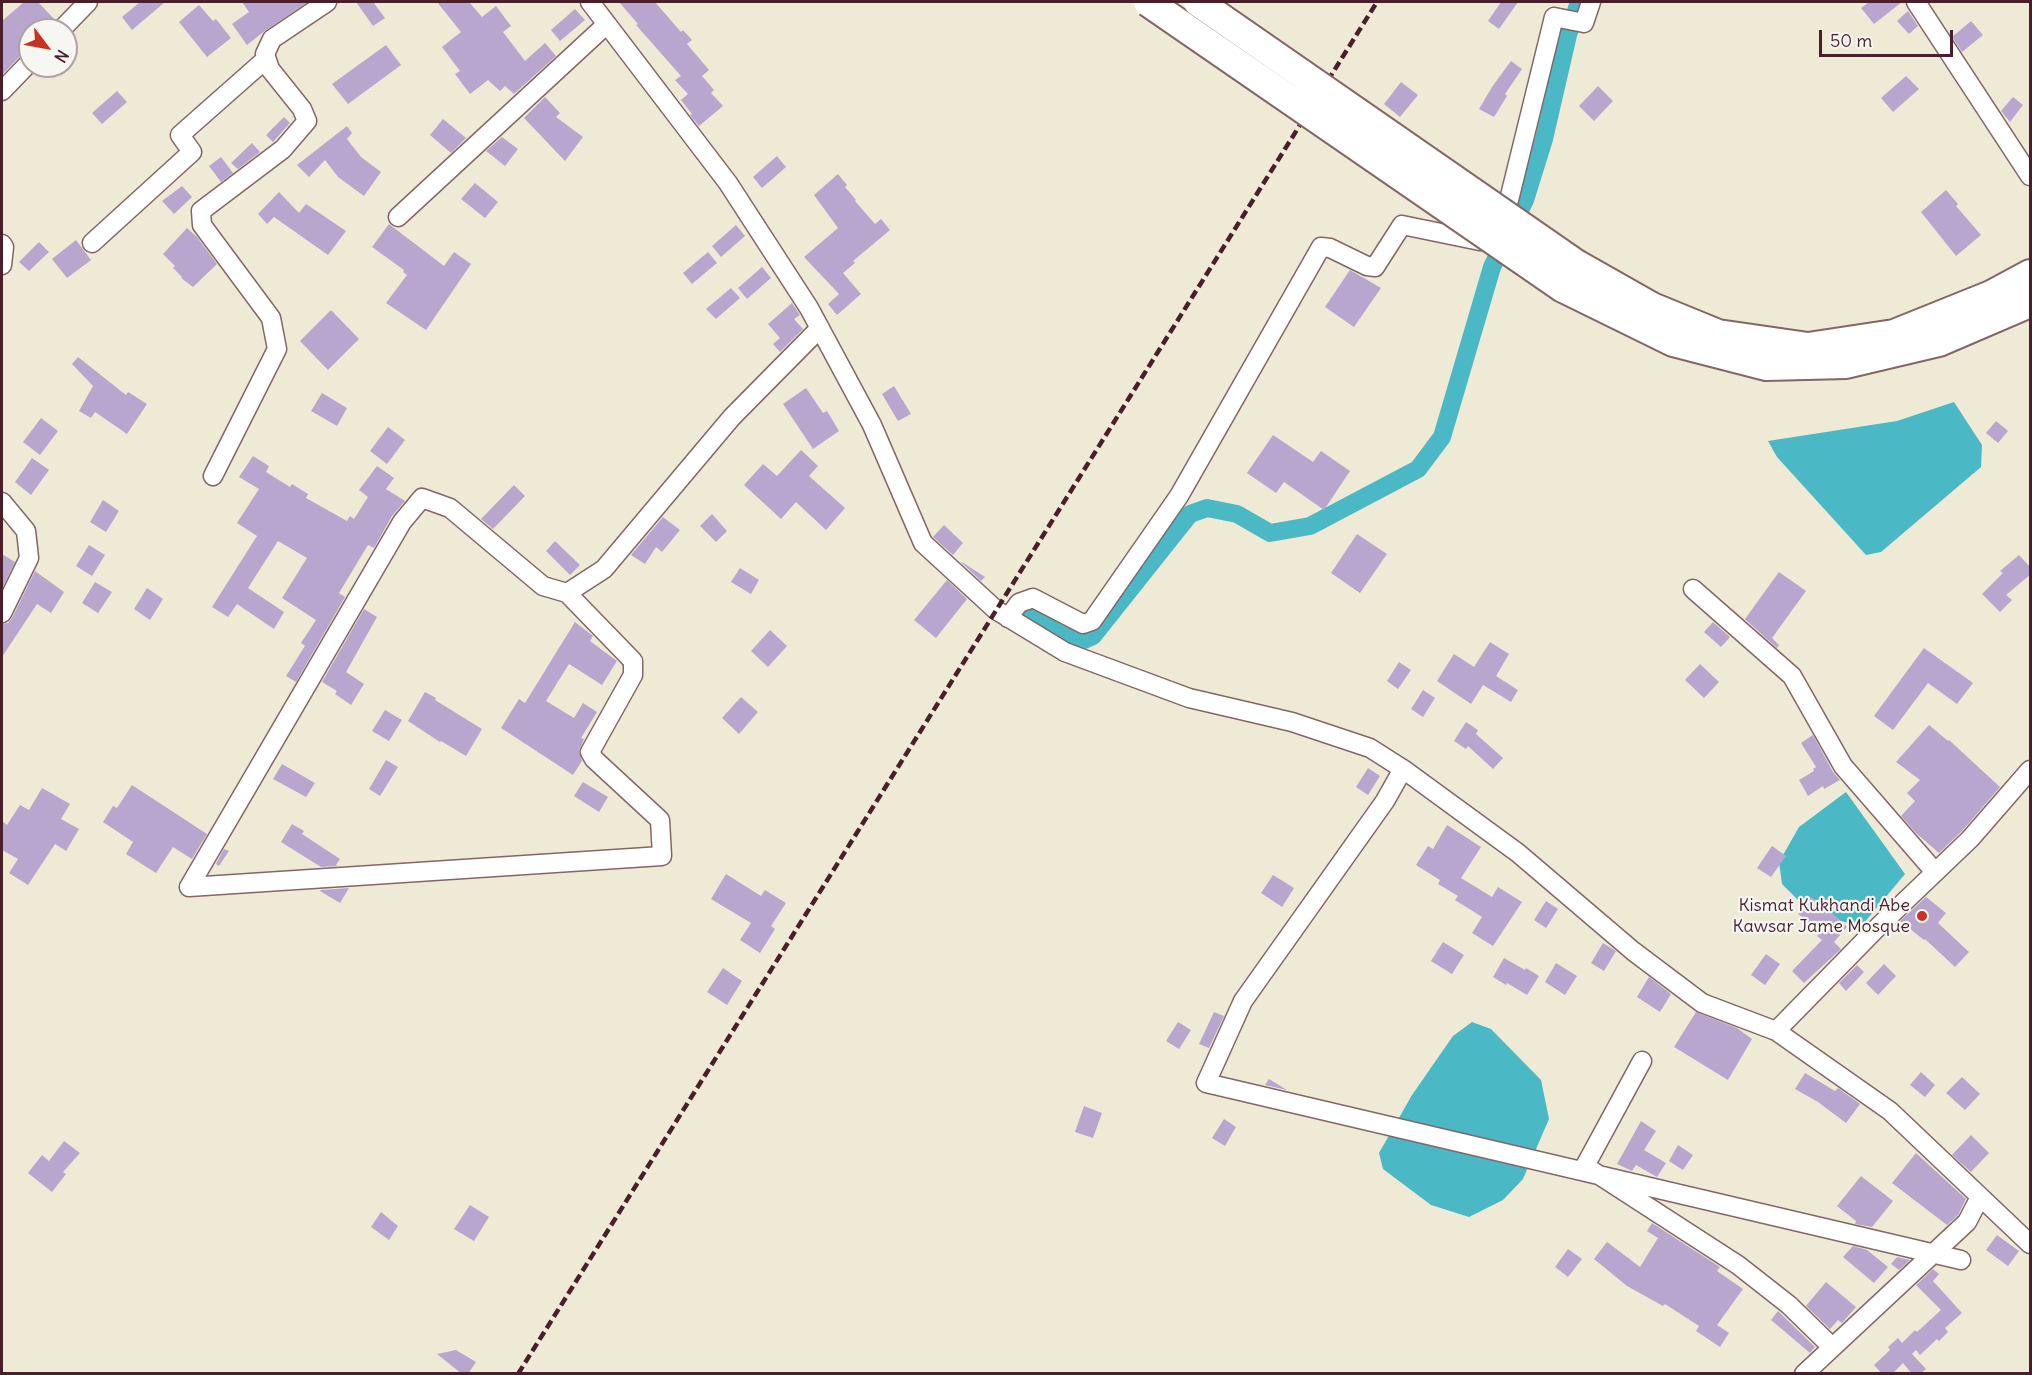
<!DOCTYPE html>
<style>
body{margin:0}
#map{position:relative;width:2032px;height:1375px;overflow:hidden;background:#efead5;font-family:Delius,sans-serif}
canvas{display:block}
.frame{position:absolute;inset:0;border:3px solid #4a1f2b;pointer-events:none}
.north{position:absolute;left:18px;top:18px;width:60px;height:60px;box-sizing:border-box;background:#f6f6f2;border:2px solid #b1a0a2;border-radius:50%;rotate:122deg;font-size:16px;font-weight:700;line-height:24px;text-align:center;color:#4a1f2b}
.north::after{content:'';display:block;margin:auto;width:21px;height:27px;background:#c8321e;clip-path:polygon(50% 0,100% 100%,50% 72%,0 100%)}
.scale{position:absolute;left:1819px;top:30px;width:134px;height:27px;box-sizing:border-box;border:3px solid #4a1f2b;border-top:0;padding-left:8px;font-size:18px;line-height:21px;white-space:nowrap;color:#4a1f2b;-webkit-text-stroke:4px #f6f6f2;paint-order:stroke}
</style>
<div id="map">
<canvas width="2032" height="1375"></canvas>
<div class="frame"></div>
<div class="north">N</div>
<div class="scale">50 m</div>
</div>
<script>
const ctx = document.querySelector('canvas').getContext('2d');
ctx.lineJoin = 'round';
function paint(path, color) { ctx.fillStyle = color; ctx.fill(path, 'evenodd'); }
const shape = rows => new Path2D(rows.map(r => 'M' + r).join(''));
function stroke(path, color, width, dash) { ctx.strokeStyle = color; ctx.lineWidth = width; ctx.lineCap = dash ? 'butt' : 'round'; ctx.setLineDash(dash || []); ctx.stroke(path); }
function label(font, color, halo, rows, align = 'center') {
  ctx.font = font + ' Delius,sans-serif'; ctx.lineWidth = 4.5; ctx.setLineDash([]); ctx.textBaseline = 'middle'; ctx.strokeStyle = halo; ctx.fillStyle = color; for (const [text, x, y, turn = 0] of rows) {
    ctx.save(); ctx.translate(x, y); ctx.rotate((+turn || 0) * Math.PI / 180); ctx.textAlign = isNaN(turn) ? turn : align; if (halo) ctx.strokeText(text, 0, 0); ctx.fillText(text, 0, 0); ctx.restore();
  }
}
paint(shape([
 [1954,402,1982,445,1981,467,1881,552,1866,555,1777,457,1768,441,1897,421],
 [1846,792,1905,874,1864,923,1848,923,1810,912,1782,884,1779,862,1799,827],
 [1472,1022,1491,1029,1541,1080,1549,1119,1523,1179,1503,1200,1469,1217,1431,1205,1383,1169,1379,1153,1412,1095,1453,1036]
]), '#4ab8c5');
stroke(shape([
 [1028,615,1084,640,1093,636,1190,514,1207,508,1237,514,1270,533,1310,526,1418,469,1442,437,1492,267,1525,200,1544,139,1568,35,1579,2]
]), '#4ab8c5', 18);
paint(shape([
 [24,2,38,2,55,20,50,30,30,30,30,51,22,54,2,75,2,21],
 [140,2,165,2,132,30,122,17],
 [242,2,308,2,266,30,247,45,232,24,249,12],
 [356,2,373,2,385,18,373,26],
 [437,2,469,2,482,17,496,6,511,26,503,32,525,61,545,43,556,56,514,94,505,86,500,91,488,80,470,94,455,74,460,71,442,47,461,32],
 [619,2,655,2,681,32,683,30,692,40,687,44,709,70,702,76,714,90,711,93,723,106,699,126,690,115,692,114,681,100,688,94,675,80,681,76,636,25,638,24],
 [1501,2,1518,2,1499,29,1488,21],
 [1869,2,1902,2,1874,24,1861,8],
 [199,5,213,21,216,19,231,38,207,57,179,22],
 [575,9,585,20,560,41,551,30],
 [1908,11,1918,26,1909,34,1897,21],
 [1971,21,1983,35,1962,52,1952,37],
 [386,45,401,65,348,104,332,84],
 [1511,61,1522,69,1505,94,1507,96,1494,117,1479,109,1492,87],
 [1906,76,1919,89,1893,112,1881,98],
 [1401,82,1418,95,1400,117,1384,104],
 [1598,86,1613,101,1594,121,1579,106],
 [117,91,127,102,102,124,92,113],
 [545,97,560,113,556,117,583,137,565,161,524,118],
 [2013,97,2023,105,2010,122,2001,111],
 [284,117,290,123,273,142,266,135],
 [443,119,466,138,451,153,430,135],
 [347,126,352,133,347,139,361,157,381,172,364,196,338,177,325,160,309,177,297,165],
 [502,137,518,149,505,166,486,151],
 [252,143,260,152,238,169,231,163],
 [777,156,786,167,762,188,753,177],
 [221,157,233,173,221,182,209,166],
 [838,174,847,185,845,187,856,200,855,201,875,224,881,219,890,230,853,261,855,263,843,273,861,294,837,315,828,304,839,294,804,257,838,228,814,195],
 [475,183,498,202,485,218,461,199],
 [182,186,192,197,174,214,162,201],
 [1946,190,1958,204,1956,206,1981,235,1956,256,1921,212],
 [279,192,299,213,306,204,346,231,328,255,274,217,267,224,258,214],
 [389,224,444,266,454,252,471,264,426,330,386,303,407,275,403,272,404,270,372,247],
 [736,225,745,236,721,257,712,246],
 [187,228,197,237,217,264,193,287,181,278,182,277,173,268,175,266,163,254],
 [76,240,91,260,67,278,52,259],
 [39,242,49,252,29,271,19,262],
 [708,252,717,263,692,284,683,273],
 [762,267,771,278,747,299,738,288],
 [1350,270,1381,288,1354,327,1325,307],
 [731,288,740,298,716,319,706,309],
 [792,303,800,315,794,319,803,329,780,352,773,344,780,338,768,324],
 [331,310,359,339,328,370,300,341],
 [78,357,126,395,128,392,147,404,127,434,95,412,91,418,79,411,93,386,72,364],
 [894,386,911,414,898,421,882,394],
 [806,388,823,413,827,411,839,431,813,449,783,404],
 [322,393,347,408,337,426,311,411],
 [41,418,58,431,40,455,23,442],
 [1996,421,2008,431,1998,443,1986,433],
 [388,427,405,440,387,464,370,451],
 [1273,435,1313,462,1321,451,1350,471,1324,510,1284,482,1276,493,1247,473],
 [801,450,818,466,809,476,845,508,826,530,796,502,781,519,744,485,763,464,777,476],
 [253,456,269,466,266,472,290,487,292,484,308,494,306,498,347,521,350,516,354,519,368,497,359,490,377,466,394,478,386,489,405,501,392,516,374,548,368,545,339,593,345,597,296,682,286,676,305,646,301,643,316,620,282,598,307,558,278,541,248,588,284,612,274,629,237,604,228,617,212,607,257,536,237,523,259,489,239,477],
 [32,458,49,470,31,495,15,482],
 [514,485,525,496,493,529,481,519],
 [103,500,119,511,106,532,90,522],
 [712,514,727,531,716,542,700,526],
 [663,517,680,530,662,552,656,547,645,564,631,555],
 [944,525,963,543,953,555,933,537],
 [1357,534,1387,554,1360,593,1331,573],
 [555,541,580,565,570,575,546,551],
 [89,545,105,555,92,576,76,566],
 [2,554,15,562,2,588],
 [2019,555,2031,568,2031,574,2006,595,2012,600,2000,612,1982,594,2003,573,2000,571],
 [961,562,962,562,985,577,981,581],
 [740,568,759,580,751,594,731,582],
 [35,571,64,592,51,613,37,604,2,657,2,624,8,623,12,618],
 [1779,572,1806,591,1772,638,1779,645,1777,648,1728,604,1745,619],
 [947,580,967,599,936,638,914,620],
 [95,582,112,592,98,613,82,603],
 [147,588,163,599,150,620,134,609],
 [364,609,377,617,346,672,364,684,351,705,335,694,337,691,322,682],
 [575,622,593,636,590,641,617,661,602,685,569,664,546,701,574,718,583,703,597,712,581,738,584,739,579,751,582,761,573,775,501,728,519,699,525,703],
 [1713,622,1730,637,1721,647,1704,632],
 [770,630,787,646,768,667,751,651],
 [1490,642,1509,654,1496,676,1518,690,1511,702,1483,685,1471,704,1437,681,1454,654,1474,667],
 [1924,648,1973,683,1957,704,1928,683,1893,730,1874,716],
 [1399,662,1411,670,1398,689,1387,681],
 [1700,664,1719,682,1704,698,1685,680],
 [1423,690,1435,698,1423,717,1411,709],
 [425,692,436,698,435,700,482,729,466,756,441,741,440,742,408,721],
 [741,697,758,712,739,734,722,718],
 [385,710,402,720,389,741,372,731],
 [1466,722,1478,730,1476,734,1503,758,1493,769,1468,746,1466,749,1454,741],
 [1929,725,1948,741,1949,740,2000,787,1962,831,1939,853,1916,833,1901,816,1915,801,1907,793,1920,780,1896,762],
 [1813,735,1833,772,1840,780,1824,789,1823,786,1808,796,1799,780,1814,771,1813,769,1816,767,1801,743],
 [386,760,398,767,380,796,369,789],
 [282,764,315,783,306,797,273,779],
 [1368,768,1380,776,1368,795,1356,787],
 [583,782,608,797,599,812,574,796],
 [132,785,207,834,192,859,173,847,156,873,126,854,133,842,103,822,113,806,117,808],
 [42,788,70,804,61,819,79,829,66,851,55,844,28,885,9,873,18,859,2,850,2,821,7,825,20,805,29,810],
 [292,824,304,831,302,834,340,859,336,865,338,866,321,867,281,842],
 [1447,825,1481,847,1461,878,1492,897,1498,887,1522,902,1493,946,1472,933,1482,917,1455,900,1458,896,1438,884,1440,880,1416,865,1428,846,1433,849],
 [1772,846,1786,856,1771,877,1757,868],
 [224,849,229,851,219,866,216,864],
 [726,874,761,896,765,890,786,903,771,926,775,929,760,953,740,940,751,923,711,899],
 [1273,875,1294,888,1282,907,1261,893],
 [349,888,340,903,320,891,321,890],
 [1811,897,1825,906,1847,927,1834,942,1841,949,1804,983,1792,971,1822,940,1817,936,1821,931,1798,914],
 [1926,897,1946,913,1938,923,1969,952,1955,967,1925,939,1924,940,1900,921],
 [1546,901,1558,909,1546,928,1534,920],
 [1443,942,1464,955,1452,974,1431,961],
 [1603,943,1616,951,1604,971,1591,963],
 [1766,954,1780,964,1765,985,1751,975],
 [1504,958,1525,970,1526,968,1539,976,1527,995,1507,983,1506,985,1493,977],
 [1556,963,1577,976,1565,995,1545,982],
 [1884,964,1896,976,1878,995,1866,983],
 [1857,965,1864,972,1846,991,1839,983],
 [723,968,742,981,727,1005,707,992],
 [1649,977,1671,994,1660,1012,1637,997],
 [1214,1012,1224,1016,1209,1048,1199,1044],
 [1696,1012,1737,1028,1752,1039,1728,1080,1674,1047],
 [1178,1022,1191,1030,1179,1049,1166,1041],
 [1921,1072,1935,1085,1925,1097,1910,1085],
 [1805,1073,1835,1091,1838,1088,1860,1104,1846,1123,1818,1102,1795,1089],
 [1962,1077,1980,1094,1965,1110,1946,1093],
 [1269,1079,1287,1090,1265,1085],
 [1084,1106,1102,1113,1093,1138,1075,1132],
 [1224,1119,1236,1127,1225,1146,1212,1138],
 [1641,1121,1656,1131,1644,1150,1666,1163,1657,1177,1636,1165,1632,1171,1617,1164],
 [1971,1135,1989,1153,1971,1172,1952,1155],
 [64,1141,80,1153,63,1172,66,1174,52,1192,28,1173,42,1155,49,1161],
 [1678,1145,1693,1155,1683,1170,1669,1161],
 [1916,1153,1966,1199,1958,1215,1947,1225,1892,1183],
 [1861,1176,1893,1201,1872,1227,1855,1224,1856,1221,1837,1206],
 [470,1205,489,1217,474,1241,454,1229],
 [381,1212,398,1226,389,1240,371,1227],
 [1652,1223,1720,1267,1717,1271,1743,1289,1717,1325,1729,1333,1720,1347,1696,1331,1699,1326,1665,1304,1663,1306,1627,1286,1594,1259,1607,1242,1640,1267,1658,1238,1647,1231],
 [1997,1235,2019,1251,2008,1266,1986,1250],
 [1853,1246,1867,1250,1888,1267,1874,1283,1843,1257],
 [1568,1249,1582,1259,1568,1277,1555,1267],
 [1897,1257,1910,1260,1899,1270,1891,1264],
 [1933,1269,1939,1274,1933,1281,1962,1313,1945,1328,1948,1332,1939,1341,1937,1339,1920,1355,1916,1350,1912,1354,1926,1369,1920,1374,1912,1374,1903,1363,1892,1374,1882,1374,1874,1365,1890,1350,1888,1347,1898,1338,1902,1343,1915,1330,1917,1332,1941,1310,1916,1285],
 [1826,1282,1856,1307,1842,1323,1838,1320,1830,1329,1806,1306],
 [1778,1311,1815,1347,1810,1353,1771,1320],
 [456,1350,476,1362,468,1374,462,1374,437,1354]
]), '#b9a6ce');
const street = shape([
 [590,2,728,183,809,308,872,425,923,543,996,610,1065,652,1189,698,1292,722,1370,748,1403,769,1518,853,1633,951,1702,1003,1776,1031,1890,1111,2030,1244],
 [1916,2,2030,176],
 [61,30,88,2],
 [2,91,30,62],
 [398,217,607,24],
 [92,243,192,152,180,135,266,59],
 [2,244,4,247,2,265],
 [213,476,277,349,271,318,202,225,201,211,283,149,307,121,302,109,270,69,265,54,272,39,327,2],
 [2,502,26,531,29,558,2,613],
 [1693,589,1792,676,1843,766,1935,872],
 [1008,618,1019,603,1033,598,1083,624,1092,621,1179,496,1321,247,1330,248,1367,266,1375,267,1402,225,1480,241,1509,200,1554,17,1584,23,1591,2],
 [1403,769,1385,801,1243,1001,1206,1083,1961,1260],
 [189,887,402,522,422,498,450,508,543,586,567,593,604,569,732,417,820,328],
 [189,887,662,856,660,820,594,759,590,752,633,675,633,661,567,593],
 [1776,1031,1879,926,1970,839,2030,770],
 [1642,1061,1585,1166,1738,1265,1789,1305,1832,1347],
 [1804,1374,1967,1222,1980,1197]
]);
const primary = shape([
 [1576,264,1652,307,1718,334,1808,347,1894,334,1991,295,2030,274],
 [1563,288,1673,342,1766,366,1846,364,1939,342,2030,303]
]);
stroke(street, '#846666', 21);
stroke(primary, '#846666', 32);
stroke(street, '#fff', 18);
stroke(primary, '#fff', 28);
stroke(shape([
 [518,1374,1377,2]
]), '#4a1f2b', 4.5, [9, 4.5]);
const primaryBridge = shape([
 [1148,2,1563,288],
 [1198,2,1576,264]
]);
stroke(primaryBridge, '#846666', 32, []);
stroke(primaryBridge, '#fff', 28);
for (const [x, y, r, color] of [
 [1922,916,6,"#c8321e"]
]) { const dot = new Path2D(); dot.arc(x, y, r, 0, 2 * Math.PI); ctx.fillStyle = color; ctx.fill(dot); stroke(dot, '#f6f6f2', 2); }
label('18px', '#4a1f2b', '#f6f6f2', [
 ["Kismat Kukhandi Abe",1910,906],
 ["Kawsar Jame Mosque",1910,927]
], 'right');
</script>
